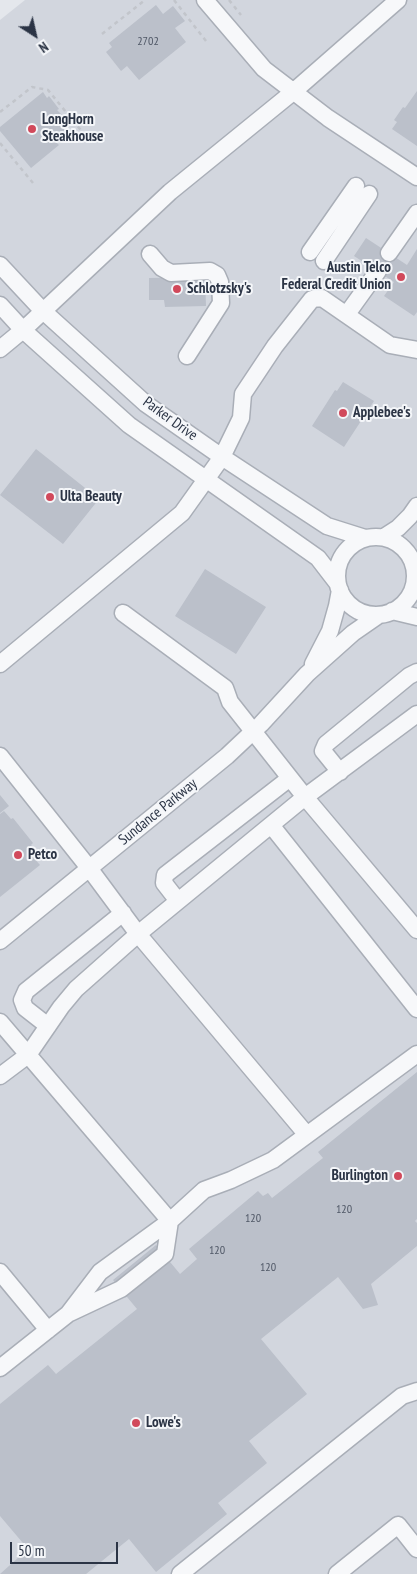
<!DOCTYPE html>
<style>
body{margin:0}
#map{position:relative;width:417px;height:1574px;overflow:hidden;background:#e4e7ec;font-family:"PT Sans Narrow",sans-serif}
canvas{display:block}
.north{position:absolute;left:10px;top:10px;width:50px;height:50px;-webkit-text-stroke:4px #f4f6f9;paint-order:stroke;rotate:145deg;font-size:14px;font-weight:700;line-height:20px;text-align:center;color:#2b3445}
.north::after{content:'';display:block;margin:auto;width:18px;height:22px;background:#2b3445;clip-path:polygon(50% 0,100% 100%,50% 72%,0 100%)}
.scale{position:absolute;left:10px;top:1542px;width:108px;height:22px;box-sizing:border-box;border:2px solid #2b3445;border-top:0;padding-left:6px;font-size:15px;line-height:18px;white-space:nowrap;color:#2b3445;-webkit-text-stroke:4px #f4f6f9;paint-order:stroke}
</style>
<div id="map">
<canvas width="417" height="1574"></canvas>
<div class="north">N</div>
<div class="scale">50 m</div>
</div>
<script>
const ctx = document.querySelector('canvas').getContext('2d');
ctx.lineJoin = 'round';
function paint(path, color) { ctx.fillStyle = color; ctx.fill(path, 'evenodd'); }
const shape = rows => new Path2D(rows.map(r => 'M' + r).join(''));
function stroke(path, color, width, dash) { ctx.strokeStyle = color; ctx.lineWidth = width; ctx.lineCap = dash ? 'butt' : 'round'; ctx.setLineDash(dash || []); ctx.stroke(path); }
function label(font, color, halo, rows, align = 'center') {
  ctx.font = font + ' "PT Sans Narrow",sans-serif'; ctx.lineWidth = 4; ctx.setLineDash([]); ctx.textBaseline = 'middle'; ctx.strokeStyle = halo; ctx.fillStyle = color; for (const [text, x, y, turn = 0] of rows) {
    ctx.save(); ctx.translate(x, y); ctx.rotate((+turn || 0) * Math.PI / 180); ctx.textAlign = isNaN(turn) ? turn : align; if (halo) ctx.strokeText(text, 0, 0); ctx.fillText(text, 0, 0); ctx.restore();
  }
}
paint(shape([
 [25,0,417,0,417,1574,0,1574,0,20]
]), '#d2d6de');
paint(shape([
 [156,5,163,14,173,6,185,21,175,28,186,42,139,80,127,66,121,71,106,52,112,47,109,43],
 [417,91,417,146,392,129,397,122,394,120,403,107,405,108],
 [43,92,47,98,49,96,59,109,57,110,62,115,57,119,66,131,58,137,60,139,56,142,59,145,31,168,0,131,0,127],
 [366,238,407,265,417,249,417,312,414,316,384,296,394,282,354,256],
 [205,277,206,306,165,307,164,300,149,300,149,278],
 [343,382,374,401,344,447,312,426,335,390,337,391],
 [36,449,99,499,63,544,0,495],
 [205,569,266,607,236,654,175,616],
 [0,795,9,806,0,813],
 [4,811,11,819,13,818,33,843,31,845,38,853,33,857,40,865,0,897,0,814],
 [417,1072,417,1219,415,1221,417,1223,417,1246,371,1284,378,1305,363,1309,338,1277,261,1339,307,1394,249,1441,267,1463,218,1503,227,1514,156,1572,129,1539,86,1574,0,1574,28,1549,0,1516,0,1404,48,1365,56,1374,137,1309,113,1280,156,1245,180,1274,197,1259,189,1249,258,1191,263,1196,268,1193,272,1198,323,1158,318,1152]
]), '#bbc0ca');
const minor = shape([
 [205,0,264,69,328,118,417,177],
 [310,252,356,186],
 [389,253,417,213],
 [150,254,162,268,171,273,210,271,217,275,220,282,221,303,187,356],
 [324,261,369,194],
 [0,265,42,310,146,404,222,457,327,526,365,538],
 [0,305,23,330,129,425,318,558,338,584],
 [347,314,378,271],
 [0,349,23,330,170,192,293,92,398,0],
 [384,537,398,528,410,516,417,506],
 '337 576a39 39 0 1 1 78 0a39 39 0 1 1-78 0Z',
 [392,611,417,617],
 [123,613,225,688,230,702,305,797,417,930],
 [0,664,182,513,222,457,241,418,243,394,275,346,312,299,322,298,390,345,417,350],
 [313,664,330,631,337,606,340,590],
 [0,756,89,868,138,934,307,1135],
 [340,772,323,751,326,744,409,676,417,672],
 [271,825,417,1009],
 [178,901,164,883,165,875,290,778],
 [0,941,227,756,261,724,307,674,353,633,379,615],
 [0,1022,170,1221,165,1254,121,1289,70,1313],
 [48,1026,25,1008,22,1000,26,991,123,913],
 [0,1076,28,1055,61,1007,76,989,138,934,305,797,417,714],
 [0,1272,48,1330],
 [0,1368,68,1314,100,1272,170,1221,204,1190,231,1180,273,1160,417,1054],
 [180,1574,402,1396,417,1391],
 [337,1574,398,1525,417,1549]
]);
stroke(minor, '#a9aeb7', 19);
stroke(shape([
 [174,0,206,41],
 [229,0,241,15],
 [102,34,145,0],
 [0,112,32,87,48,90,84,134],
 [0,143,33,183]
]), '#c2c5cb', 2.5, [4, 4]);
stroke(minor, '#f7f8fa', 16);
for (const [x, y, r, color] of [
 [32,129,5,"#d1495b"],
 [401,277,5,"#d1495b"],
 [177,289,5,"#d1495b"],
 [343,413,5,"#d1495b"],
 [50,497,5,"#d1495b"],
 [18,855,5,"#d1495b"],
 [398,1176,5,"#d1495b"],
 [136,1423,5,"#d1495b"]
]) { const dot = new Path2D(); dot.arc(x, y, r, 0, 2 * Math.PI); ctx.fillStyle = color; ctx.fill(dot); stroke(dot, '#f4f6f9', 2); }
label('12px', '#4f5766', null, [
 ["2702",148,42],
 ["120",344,1210],
 ["120",253,1219],
 ["120",217,1251],
 ["120",268,1268]
]);
label('bold 15px', '#2b3445', '#f4f6f9', [
 ["LongHorn",42,120],
 ["Steakhouse",42,137],
 ["Austin Telco",391,268,"right"],
 ["Federal Credit Union",391,285,"right"],
 ["Schlotzsky's",187,289],
 ["Applebee's",353,413],
 ["Ulta Beauty",60,497],
 ["Petco",28,855],
 ["Burlington",388,1176,"right"],
 ["Lowe's",146,1423]
], 'left');
label('15px', '#2b3445', '#f4f6f9', [
 ["Parker Drive",170,419,36],
 ["Sundance Parkway",158,812,-39]
]);
</script>
